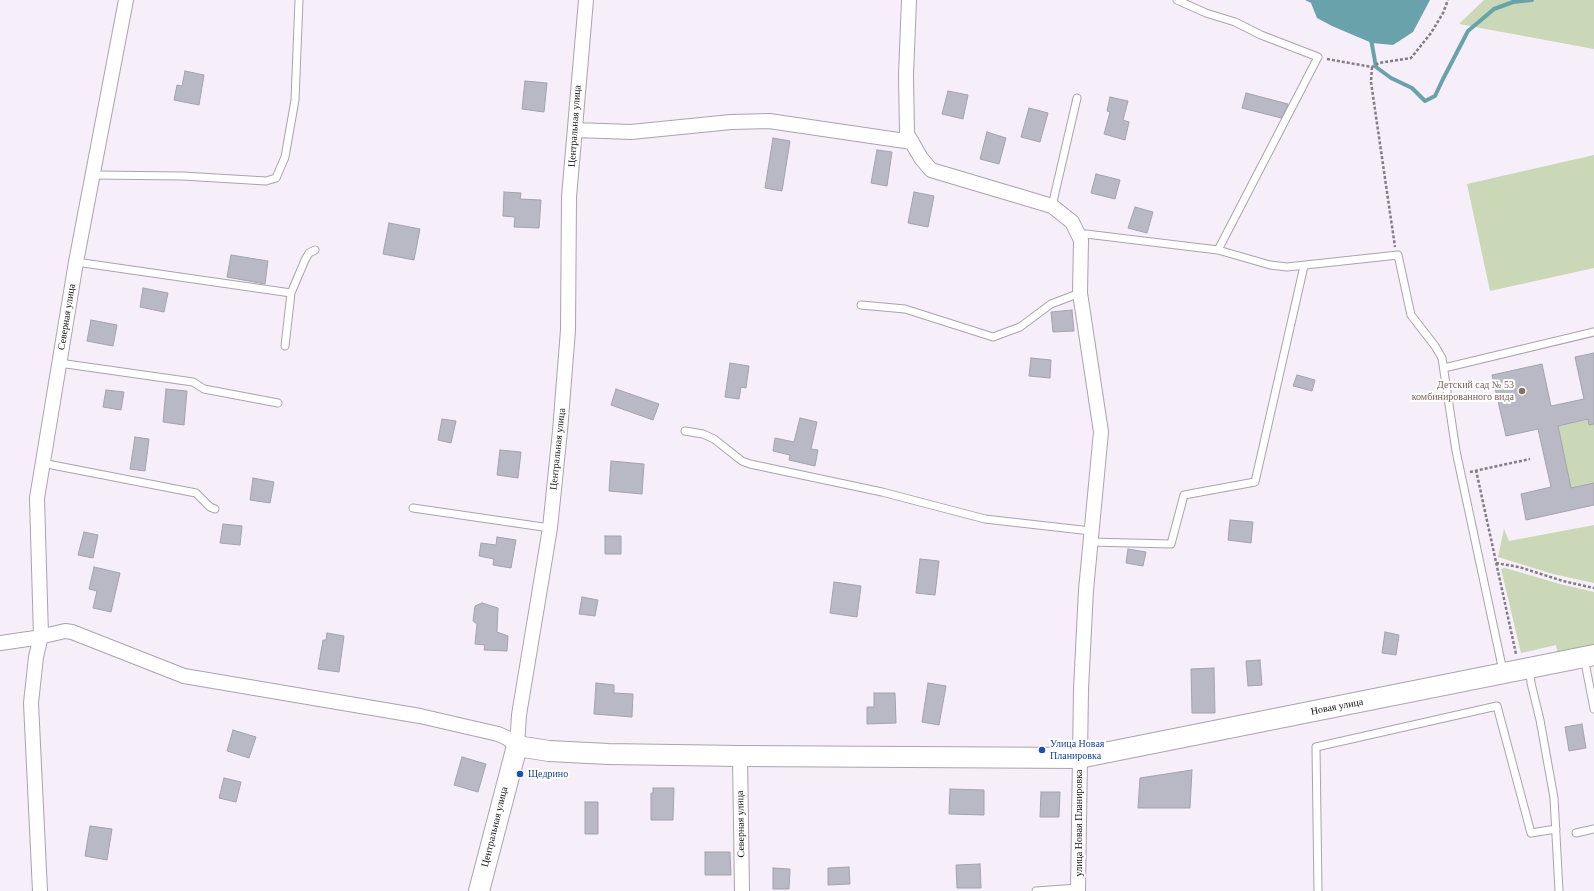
<!DOCTYPE html>
<meta charset="utf-8">
<style>
body{margin:0}
canvas{display:block;background:#f6eef9}
</style>
<canvas width="1594" height="891"></canvas>
<script>
const ctx = document.querySelector('canvas').getContext('2d');
ctx.lineJoin = 'round';
function paint(path, color) { ctx.fillStyle = color; ctx.fill(path, 'evenodd'); }
const shape = rows => new Path2D(rows.map(r => 'M' + r).join(''));
function stroke(path, color, width, dash) { ctx.strokeStyle = color; ctx.lineWidth = width; ctx.lineCap = dash ? 'butt' : 'round'; ctx.setLineDash(dash || []); ctx.stroke(path); }
function label(font, color, halo, rows, align = 'center') {
  ctx.font = font + ' Georgia,serif'; ctx.lineWidth = 4; ctx.setLineDash([]); ctx.textBaseline = 'middle'; ctx.strokeStyle = halo; ctx.fillStyle = color; for (const [text, x, y, turn = 0] of rows) {
    ctx.save(); ctx.translate(x, y); ctx.rotate((+turn || 0) * Math.PI / 180); ctx.textAlign = isNaN(turn) ? turn : align; if (halo) ctx.strokeText(text, 0, 0); ctx.fillText(text, 0, 0); ctx.restore();
  }
}
paint(shape([
 [1484,0,1594,0,1594,49,1459,24],
 [1594,155,1594,268,1490,291,1467,184],
 [1594,418,1594,483,1571,488,1558,426],
 [1594,525,1594,583,1553,574,1498,557,1504,529,1509,541],
 [1505,568,1560,584,1594,592,1594,649,1558,656,1556,645,1521,653,1501,569]
]), '#cad8b7');
paint(shape([
 [1305,0,1430,0,1413,32,1393,45,1372,43,1332,26,1317,18,1311,3]
]), '#69a2aa');
stroke(shape([
 [1371,39,1376,67,1391,78,1412,88,1425,101,1435,96,1443,79,1468,31,1494,9,1513,2,1532,0]
]), '#69a2aa', 4);
const building = shape([
 [185,71,204,75,199,105,174,100,177,85,182,86,185,71],
 [525,81,547,83,544,112,522,109,525,81],
 [948,91,968,95,963,119,942,114,948,91],
 [1246,93,1288,104,1288,105,1281,118,1242,108,1246,93],
 [1110,97,1128,101,1123,120,1129,122,1125,140,1104,134,1110,112,1107,111,1110,97],
 [1029,108,1048,113,1040,142,1021,137,1029,108],
 [987,132,1006,138,999,164,980,159,987,132],
 [773,138,790,141,782,191,765,188,773,138],
 [877,150,892,152,887,186,871,183,877,150],
 [1096,174,1120,180,1115,199,1091,193,1096,174],
 [504,192,521,193,520,199,541,200,539,228,514,227,515,217,503,216,504,192],
 [914,192,934,196,928,227,908,223,914,192],
 [1135,207,1153,212,1147,233,1128,228,1135,207],
 [389,223,420,229,414,260,383,254,389,223],
 [231,255,268,261,265,284,227,277,231,255],
 [143,288,168,293,164,312,140,307,143,288],
 [1072,310,1074,331,1053,332,1051,312,1072,310],
 [91,320,117,325,113,346,87,341,91,320],
 [1594,353,1594,424,1589,425,1588,419,1558,426,1571,488,1594,483,1594,505,1526,520,1521,494,1551,487,1538,429,1506,436,1492,375,1542,364,1551,406,1584,399,1575,357,1594,353],
 [1031,358,1051,360,1050,378,1029,376,1031,358],
 [730,363,749,366,746,388,741,387,739,399,725,397,730,363],
 [1297,375,1315,380,1312,391,1293,386,1297,375],
 [166,389,187,391,184,425,163,422,166,389],
 [616,389,659,404,653,420,611,405,616,389],
 [106,390,124,392,121,410,103,407,106,390],
 [800,418,817,422,811,449,818,450,815,466,789,460,790,455,773,451,775,438,794,442,800,418],
 [442,419,456,421,451,443,438,440,442,419],
 [135,437,149,439,145,471,130,469,135,437],
 [500,450,521,452,518,478,497,475,500,450],
 [611,461,644,464,642,494,609,491,611,461],
 [253,478,274,482,270,503,250,500,253,478],
 [1230,520,1253,522,1251,543,1228,540,1230,520],
 [223,524,242,526,240,545,220,543,223,524],
 [84,532,98,535,93,558,78,555,84,532],
 [605,536,621,536,621,554,605,554,605,536],
 [497,537,516,540,511,568,493,565,494,559,479,556,481,543,496,545,497,537],
 [1128,549,1146,552,1143,566,1126,563,1128,549],
 [920,559,939,561,935,595,916,593,920,559],
 [94,567,120,573,111,612,93,608,97,591,89,589,94,567],
 [834,582,861,586,857,617,830,613,834,582],
 [582,597,598,600,595,616,579,614,582,597],
 [482,603,498,608,497,632,508,636,507,651,484,650,485,645,475,644,477,624,473,621,475,606,482,603],
 [1385,632,1399,635,1396,655,1382,653,1385,632],
 [327,633,344,636,339,672,318,669,323,640,326,640,327,633],
 [1260,660,1262,685,1248,686,1246,661,1260,660],
 [1214,668,1215,713,1192,713,1191,669,1214,668],
 [596,683,614,685,614,693,633,694,632,717,594,714,596,683],
 [928,683,946,686,939,725,922,722,928,683],
 [874,693,895,693,896,723,867,724,867,707,874,707,874,693],
 [1582,724,1586,748,1569,751,1565,727,1582,724],
 [233,730,256,737,249,758,227,751,233,730],
 [462,757,486,764,478,792,454,785,462,757],
 [1192,770,1190,808,1138,808,1140,778,1192,770],
 [224,778,241,782,236,802,219,798,224,778],
 [653,788,674,788,673,820,651,820,651,793,653,793,653,788],
 [950,789,984,790,984,815,949,814,950,789],
 [1041,792,1060,792,1059,817,1040,817,1041,792],
 [585,802,598,802,598,834,585,834,585,802],
 [90,826,112,829,107,860,85,856,90,826],
 [705,852,730,852,731,875,705,875,705,852],
 [980,864,981,888,957,888,956,865,980,864],
 [849,867,850,884,828,885,828,868,849,867],
 [773,868,790,869,789,889,773,889,773,868]
]);
paint(building, '#b9b9c5');
stroke(building, '#a3a3af', 1);
const lane = shape([
 [1177,0,1206,13,1235,22,1261,35,1318,57,1218,250],
 [94,175,183,176,266,181,276,178,285,157,295,100,299,0],
 [1052,206,1077,98],
 [1078,235,1086,234,1218,250,1270,265,1287,267,1398,255,1411,315,1435,346,1442,358,1456,451,1503,671],
 [76,262,291,293],
 [861,305,905,309,993,337,1020,327,1051,304,1080,293],
 [285,346,291,293,305,260,309,253,315,250],
 [59,363,193,382,204,389,278,403],
 [1444,368,1594,332],
 [685,431,703,434,714,439,742,461,750,464,882,492,985,519,1091,531],
 [42,463,196,493,210,507,215,509],
 [413,508,550,528],
 [1090,542,1171,544,1184,495,1255,482,1304,266],
 [1584,657,1594,709],
 [1530,670,1531,683,1540,720,1554,798,1559,891],
 [1576,833,1594,829],
 [1036,891,1078,888],
 [1318,891,1316,747,1497,706,1531,833,1556,829]
]);
const street = shape([
 [909,0,906,75,907,134,921,158,931,170,1052,206,1072,222,1081,240,1080,293,1101,432,1086,590,1081,689,1078,891],
 [575,130,631,132,731,122,769,121,912,142],
 [0,643,35,638,65,631,72,632,184,676,420,716,498,734,507,738,517,746],
 [517,746,519,715,550,528,560,431,568,330,569,197,586,0],
 [740,756,742,891],
 [40,891,31,703,36,657,41,636,37,498,76,262,126,0]
]);
const secondary = shape([
 [479,891,517,746,549,751,608,754,740,756,1079,758,1594,655]
]);
stroke(lane, '#aba3ad', 9);
stroke(street, '#aba3ad', 16);
stroke(secondary, '#aba3ad', 22);
stroke(shape([
 [1327,59,1372,67,1379,63,1411,58,1431,33,1443,13,1448,0],
 [1372,67,1371,82,1395,247],
 [1476,470,1516,654],
 [1470,472,1530,459],
 [1496,563,1519,567,1563,581,1594,588]
]), '#827c84', 2.5, [3, 2]);
stroke(lane, '#fff', 7);
stroke(street, '#fff', 14);
stroke(secondary, '#fff', 20);
for (const [x, y, r, color] of [
 [1522,391,4,"#8d6e63"],
 [1042,750,4,"#1a4fb4"],
 [520,774,4,"#1a4fb4"]
]) { const dot = new Path2D(); dot.arc(x, y, r, 0, 2 * Math.PI); ctx.fillStyle = color; ctx.fill(dot); stroke(dot, '#fff', 1.5); }
label('10px', '#100d11', '#fff', [
 ["Центральная улица",575,126,-86],
 ["Северная улица",67,317,-81],
 ["Центральная улица",558,449,-84],
 ["Новая улица",1337,707,-11],
 ["улица Новая Планировка",1079,823,-90],
 ["Северная улица",741,824,-91],
 ["Центральная улица",495,827,-76]
]);
label('10px', '#785e54', '#fff', [
 ["Детский сад № 53",1514,385],
 ["комбинированного вида",1514,397]
], 'right');
label('10px', '#164399', '#fff', [
 ["Улица Новая",1050,744],
 ["Планировка",1050,756],
 ["Щедрино",528,774]
], 'left');
</script>
